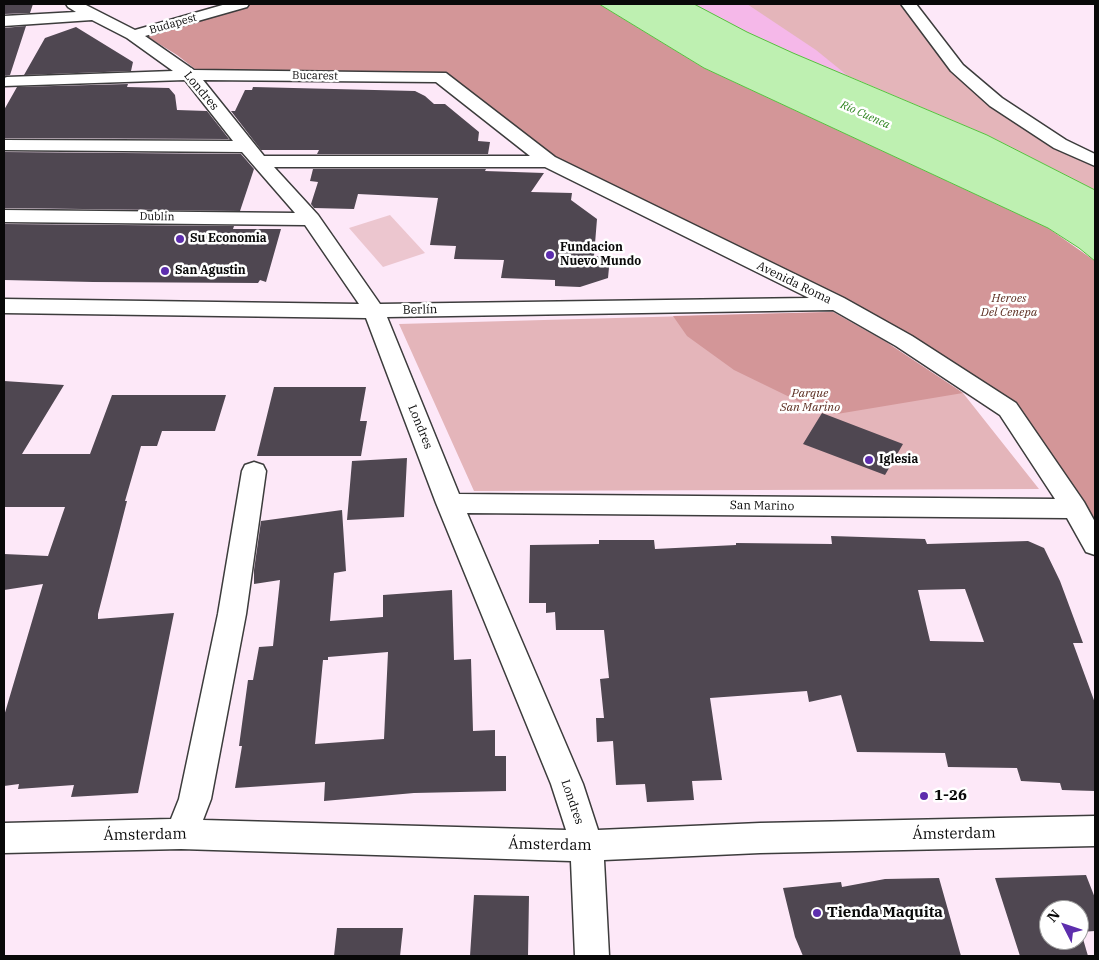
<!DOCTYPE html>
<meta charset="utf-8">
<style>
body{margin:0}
#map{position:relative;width:1099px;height:960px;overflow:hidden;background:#fde8f8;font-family:"IBM Plex Serif",serif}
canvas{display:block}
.frame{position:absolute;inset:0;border:5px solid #090909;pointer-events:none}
.north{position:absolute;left:1039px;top:900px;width:50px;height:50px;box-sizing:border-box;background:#fff;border:1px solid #9d9d9d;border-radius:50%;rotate:311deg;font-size:14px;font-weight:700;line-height:20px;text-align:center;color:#090909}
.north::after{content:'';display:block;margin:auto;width:18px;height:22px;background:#5d2ead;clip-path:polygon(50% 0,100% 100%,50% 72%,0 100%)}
</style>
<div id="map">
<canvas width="1099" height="960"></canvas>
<div class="frame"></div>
<div class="north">N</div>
</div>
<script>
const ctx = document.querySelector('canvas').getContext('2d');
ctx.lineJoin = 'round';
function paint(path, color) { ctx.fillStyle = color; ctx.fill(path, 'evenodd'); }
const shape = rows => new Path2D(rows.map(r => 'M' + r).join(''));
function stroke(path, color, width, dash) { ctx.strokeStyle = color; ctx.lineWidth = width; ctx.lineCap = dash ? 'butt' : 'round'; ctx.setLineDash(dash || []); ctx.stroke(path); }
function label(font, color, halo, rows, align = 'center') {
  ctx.font = font + ' "IBM Plex Serif",serif'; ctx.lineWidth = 5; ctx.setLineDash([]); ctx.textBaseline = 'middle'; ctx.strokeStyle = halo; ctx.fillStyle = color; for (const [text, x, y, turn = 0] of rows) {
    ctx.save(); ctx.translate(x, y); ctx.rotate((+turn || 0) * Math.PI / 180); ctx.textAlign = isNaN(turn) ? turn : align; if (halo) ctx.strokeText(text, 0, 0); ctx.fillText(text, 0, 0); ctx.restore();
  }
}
paint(shape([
 [666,4,908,4,957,68,1060,144,1095,161,1095,190,987,135,848,76],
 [833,312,886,342,963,393,1039,489,474,491,399,324]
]), '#e4b5ba');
paint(shape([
 [252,4,599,4,704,68,1048,228,1095,261,1095,536,1075,509,1008,409,836,303,556,157,447,74,199,72,177,55,143,34],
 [833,312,886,342,963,393,837,414,804,404,734,370,687,336,673,316]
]), '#d39698');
paint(shape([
 [666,4,747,4,816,50,848,76,826,71]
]), '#f5b8e9');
paint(shape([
 [390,215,425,253,383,267,349,228]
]), '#ecc6cf');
const water = shape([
 [599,4,694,4,747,32,793,53,987,135,1095,190,1095,261,1079,248,1048,228,704,68,599,4]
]);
paint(water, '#bef0b1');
stroke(water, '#56c13e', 1);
paint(shape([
 [4,4,33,4,30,13,4,14],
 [26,26,10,75,4,76,4,28],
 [76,27,133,62,131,71,24,75,45,38],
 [128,84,127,87,169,88,175,95,177,110,207,111,229,139,4,138,4,110,17,87],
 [253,87,415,91,425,96,434,104,445,104,479,132,478,141,490,142,488,154,317,154,319,150,261,150,231,111,235,111,245,90,252,90],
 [4,152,241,154,254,169,240,211,4,208],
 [313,169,486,169,485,171,544,173,531,192,572,193,571,200,597,219,594,256,610,257,608,278,580,287,555,286,555,280,501,278,504,260,454,259,456,246,430,245,438,198,358,194,354,209,314,208,311,204,318,182,310,181],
 [4,224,234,226,233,229,281,229,266,282,260,280,258,283,93,282,4,280],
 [4,381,64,385,22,454,90,454,112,395,226,395,215,431,162,431,157,446,141,446,125,501,127,501,98,614,98,619,174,613,138,793,71,797,74,785,18,789,19,784,4,786,4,716,43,584,4,590,4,554,48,556,65,507,4,507],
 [274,387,366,387,360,421,367,421,361,456,257,456],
 [822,413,903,444,885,475,803,444],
 [407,458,404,517,347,520,352,461],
 [342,510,346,571,334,573,330,621,383,617,383,595,452,590,454,660,471,659,473,731,495,730,495,756,506,756,506,791,414,793,324,801,325,782,235,788,242,746,239,746,248,680,253,680,259,647,273,646,280,580,254,584,254,570,261,521],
 [388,652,384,739,315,744,323,660,328,660,328,657],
 [831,536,925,539,927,544,1028,541,1044,548,1060,581,1083,643,1073,643,1095,703,1095,791,1062,790,1060,783,1021,781,1017,768,948,767,945,753,857,752,841,695,809,702,807,691,710,698,722,780,692,781,694,800,647,802,645,784,616,785,613,741,597,742,596,718,604,718,600,679,609,678,604,630,556,630,555,612,546,613,546,603,529,603,530,545,599,544,599,540,654,540,655,549,736,545,736,543,832,544],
 [965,589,984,642,930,641,918,590],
 [1086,875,1095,898,1095,931,1081,932,1088,956,1020,956,995,878],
 [1049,910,1079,910,1079,940,1049,940],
 [939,878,961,956,803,956,795,937,783,888,841,882,842,887,885,879],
 [474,895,529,896,528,956,470,956],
 [337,928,403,928,400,956,334,956]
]), '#4f4751');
const minor = shape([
 [66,4,84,4,135,30,226,4,249,4,247,7,145,36,194,70,446,73,555,157,844,298,912,336,1016,403,1084,502,1095,522,1095,555,1086,552,1067,518,467,513,583,784,598,830,760,823,1095,816,1095,846,760,853,604,860,609,956,575,956,571,861,181,849,4,853,4,823,171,819,179,799,218,614,242,471,245,465,254,462,263,465,266,471,246,614,211,799,203,820,566,830,551,784,436,503,366,318,4,313,4,299,359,304,305,225,4,222,4,210,295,213,242,152,4,150,4,140,233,141,185,80,4,86,4,78,7,77,173,71,127,38,92,20,4,26,4,16,76,12,68,7,66,4],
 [203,80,436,82,530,156,264,156,203,80],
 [274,167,545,167,809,298,380,304,318,215,274,167],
 [833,310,896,346,1000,415,1055,499,459,494,387,317,833,310],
 [901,4,916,4,963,65,1002,98,1066,140,1095,154,1095,166,1054,148,990,106,951,71,901,4]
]);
stroke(minor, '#3c3c3c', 3);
paint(minor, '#fff');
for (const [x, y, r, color] of [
 [180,239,5,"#5d2ead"],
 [550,255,5,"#5d2ead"],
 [165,271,5,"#5d2ead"],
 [869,460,5,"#5d2ead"],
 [924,796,5,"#5d2ead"],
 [817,913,5,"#5d2ead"]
]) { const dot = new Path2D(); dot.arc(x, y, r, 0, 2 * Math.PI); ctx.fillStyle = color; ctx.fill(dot); stroke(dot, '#fff', 2); }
label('11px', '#090909', '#fff', [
 ["Budapest",173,24,-16],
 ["Bucarest",315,76,1],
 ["Dublin",157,217,1]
]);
label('italic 11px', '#2c831d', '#fff', [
 ["Río Cuenca",865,115,24]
]);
label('12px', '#090909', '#fff', [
 ["Londres",201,91,50],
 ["Avenida Roma",794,283,26],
 ["Berlín",420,310,-1],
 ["Londres",420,427,68],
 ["San Marino",762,506,1],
 ["Londres",572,802,71]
]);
label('bold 12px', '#090909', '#fff', [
 ["Su Economia",190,239],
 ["Fundacion",560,248],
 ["Nuevo Mundo",560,262],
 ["San Agustin",175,271],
 ["Iglesia",879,460]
], 'left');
label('italic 12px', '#5b2d20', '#fff', [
 ["Heroes",1009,299],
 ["Del Cenepa",1009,313],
 ["Parque",810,394],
 ["San Marino",810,408]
]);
label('bold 15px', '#090909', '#fff', [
 ["1-26",934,796],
 ["Tienda Maquita",827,913]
], 'left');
label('15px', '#090909', '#fff', [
 ["Ámsterdam",954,834,-1],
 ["Ámsterdam",145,835,-1],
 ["Ámsterdam",550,845,1]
]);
</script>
